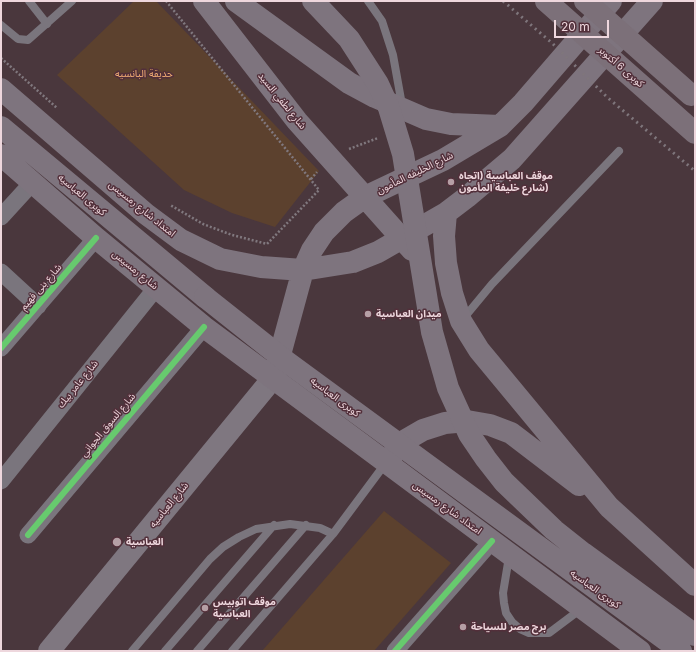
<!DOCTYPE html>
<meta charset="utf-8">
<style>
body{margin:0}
#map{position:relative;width:696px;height:652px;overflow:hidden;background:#4a373d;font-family:Inter,sans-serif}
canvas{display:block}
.frame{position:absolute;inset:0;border:2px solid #eed7dd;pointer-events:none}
.scale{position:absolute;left:554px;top:20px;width:55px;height:18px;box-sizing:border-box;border:2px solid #eed7dd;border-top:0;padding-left:5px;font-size:12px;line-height:14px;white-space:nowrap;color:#eed7dd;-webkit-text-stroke:3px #522f3a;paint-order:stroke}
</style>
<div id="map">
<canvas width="696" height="652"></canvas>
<div class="frame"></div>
<div class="scale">20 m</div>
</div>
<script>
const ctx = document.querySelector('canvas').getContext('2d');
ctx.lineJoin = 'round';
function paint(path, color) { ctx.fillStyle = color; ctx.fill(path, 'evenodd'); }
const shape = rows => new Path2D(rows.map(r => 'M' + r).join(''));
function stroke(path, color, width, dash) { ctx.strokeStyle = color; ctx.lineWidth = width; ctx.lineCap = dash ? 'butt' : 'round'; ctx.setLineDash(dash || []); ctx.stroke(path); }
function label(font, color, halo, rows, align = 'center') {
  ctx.font = font + ' Inter,"Noto Sans Arabic",sans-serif'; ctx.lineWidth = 3; ctx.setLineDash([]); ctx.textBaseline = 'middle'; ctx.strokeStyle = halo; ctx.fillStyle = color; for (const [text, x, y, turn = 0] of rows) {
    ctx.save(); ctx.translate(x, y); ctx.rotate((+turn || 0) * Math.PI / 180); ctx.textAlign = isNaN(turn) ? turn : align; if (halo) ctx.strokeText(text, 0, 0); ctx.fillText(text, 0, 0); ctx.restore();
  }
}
paint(shape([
 [134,1,156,1,319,171,275,227,232,213,184,190,57,75],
 [384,511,451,563,374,651,262,651]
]), '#5c412e');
stroke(shape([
 [166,1,319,190,267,244,232,235,203,224,170,205],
 [1,58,57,108],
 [349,149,378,138],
 [311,179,317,172]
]), '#80787e', 2.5, [2, 2]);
stroke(shape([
 [29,1,47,24],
 [368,1,382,21,393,55,402,105],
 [1,25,18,39,28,40,72,1],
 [463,319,492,284,619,151],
 [509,557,503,593,504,603,506,613,512,622,520,629,529,633,549,633,581,609],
 [132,651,210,559,223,547,239,537,256,529,290,524,320,528,333,534],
 [165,651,274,525],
 [197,651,306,525],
 [232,651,333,534,385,464]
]), '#7a757d', 8);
stroke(shape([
 [1,217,32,183],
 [1,272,38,306],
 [1,348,96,238],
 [1,481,156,288],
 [28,535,204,327],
 [395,651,492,541]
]), '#7a757d', 17);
stroke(shape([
 [49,651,273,378]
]), '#7f7780', 22);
stroke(shape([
 [204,1,297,121,412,250],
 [236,1,349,83,375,97,426,119,451,124,500,126],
 [1,89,146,214,181,240,220,259,261,267,303,270,353,262,378,252,446,213,467,197,512,159,652,1],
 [1,127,205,297],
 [1,155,96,238,204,327,640,651],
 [446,213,444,236,446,263,452,293,461,321,479,350,609,507,695,585],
 [275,373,303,270,312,250,324,232,344,212,365,197,443,160,500,126,523,103,611,1],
 [389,459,404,441,423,430,445,423,467,421,490,425,511,433,579,485]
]), '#7e747e', 22);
stroke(shape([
 [503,1,552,43,608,98,695,171]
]), '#7f767c', 3, [2, 4]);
stroke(shape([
 [313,1,349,39,378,84,389,108,403,154,432,332,448,388,469,434,486,459,504,482,554,530,583,553,695,635],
 [205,297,287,362,681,651]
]), '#7e747e', 22);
stroke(shape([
 [546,1,695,133],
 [585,1,691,95]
]), '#7c7079', 22);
stroke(shape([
 [1,348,96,238],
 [28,535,204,327],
 [395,651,492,541]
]), '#67ca6e', 6);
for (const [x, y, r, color] of [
 [451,182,4,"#b59fa5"],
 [368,314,4,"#b59fa5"],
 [117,542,5,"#b59fa5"],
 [205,608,4,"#b59fa5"],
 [463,627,4,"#b59fa5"]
]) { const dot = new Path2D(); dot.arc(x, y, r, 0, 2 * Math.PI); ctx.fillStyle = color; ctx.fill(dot); stroke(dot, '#522f3a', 1.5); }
label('10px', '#eed7dd', '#522f3a', [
 ["كوبرى 6 أكتوبر",621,67,41],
 ["شارع لطفي السيد",282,101,51],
 ["شارع الخليفه المأمون",415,173,-26],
 ["كوبرى العباسيه",82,195,40],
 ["امتداد شارع رمسيس",142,209,39],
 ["شارع رمسيس",135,270,39],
 ["شارع بنى فهيم",41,287,-49],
 ["شارع عامر بيك",78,384,-51],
 ["كوبرى العباسيه",335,397,37],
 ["شارع السوق الجواني",108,425,-50],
 ["شارع العباسيه",169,505,-51],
 ["امتداد شارع رمسيس",447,508,36],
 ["كوبرى العباسيه",595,589,36]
]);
label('10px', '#f5b075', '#522f3a', [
 ["حديقة البانسيه",144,74]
]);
label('bold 10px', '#eed7dd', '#522f3a', [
 ["موقف العباسية (اتجاه",459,176],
 ["شارع خليفة المأمون)",459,188],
 ["ميدان العباسية",376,314],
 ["العباسية",126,542],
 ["موقف اتوبيس",213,602],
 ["العباسية",213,614],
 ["برج مصر للسياحة",471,627]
], 'left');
</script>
